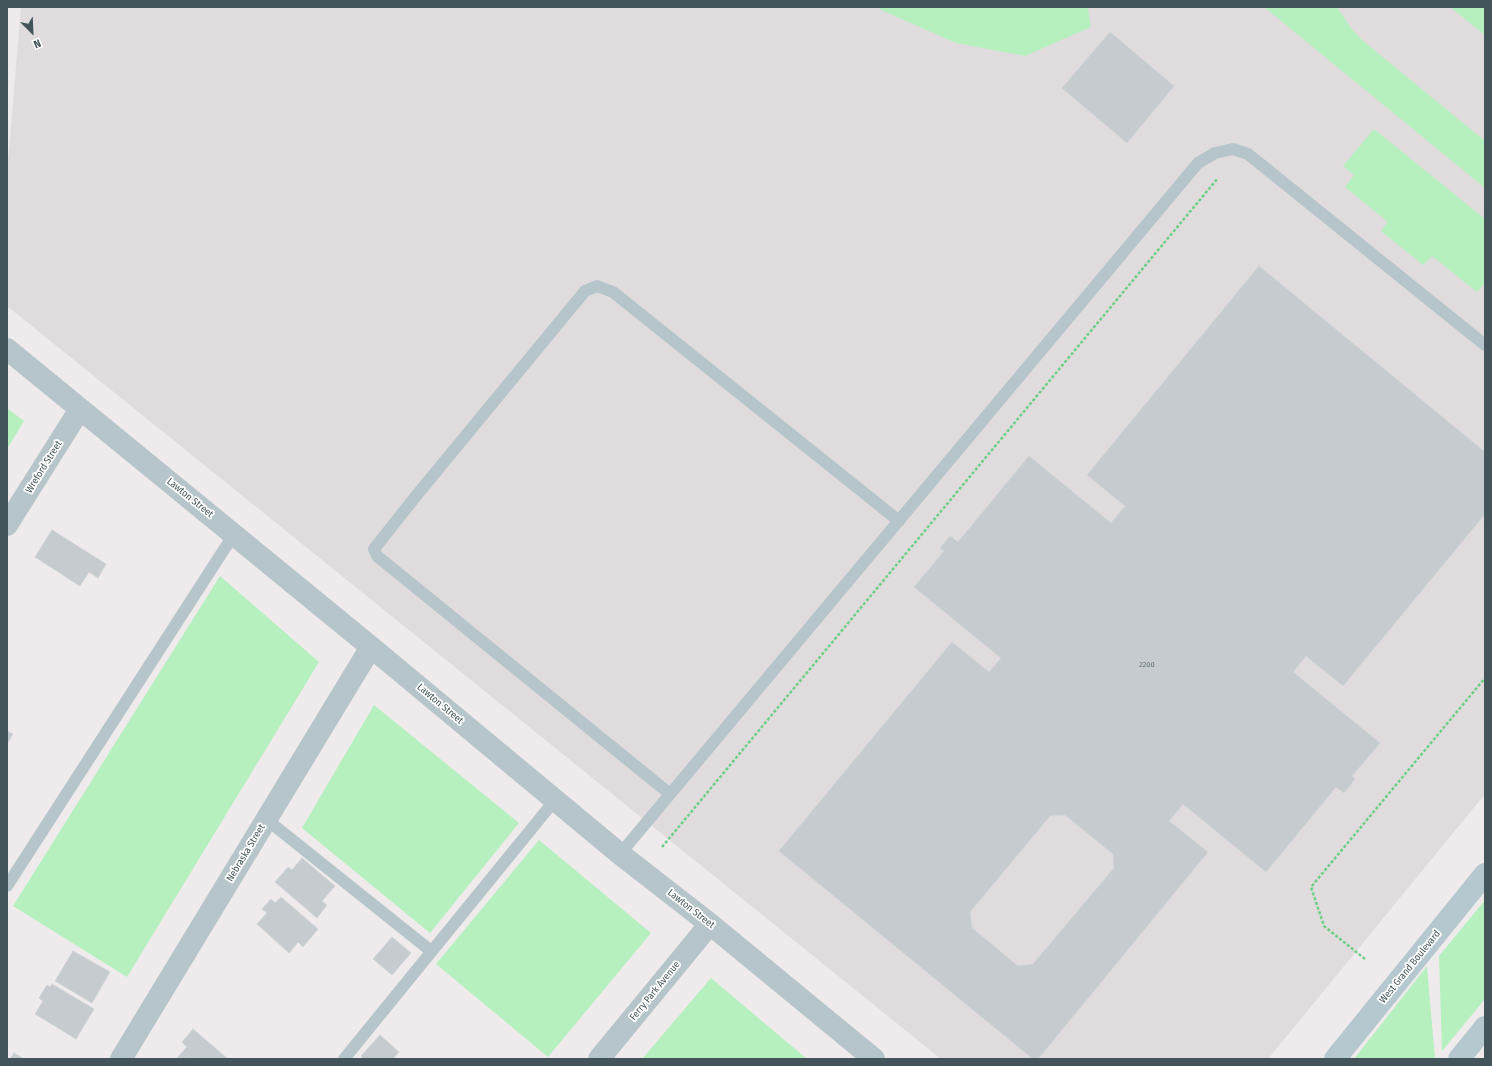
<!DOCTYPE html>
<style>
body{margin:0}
#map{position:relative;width:1492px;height:1066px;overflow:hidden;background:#efebec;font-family:"Fira Sans Condensed",sans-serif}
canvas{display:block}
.frame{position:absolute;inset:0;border:8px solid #43555a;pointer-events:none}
.north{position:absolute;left:12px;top:12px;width:40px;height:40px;-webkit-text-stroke:3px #fff;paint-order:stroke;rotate:156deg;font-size:11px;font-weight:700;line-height:16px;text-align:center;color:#43555a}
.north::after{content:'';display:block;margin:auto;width:14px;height:18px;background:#43555a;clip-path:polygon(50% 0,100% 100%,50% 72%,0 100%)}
</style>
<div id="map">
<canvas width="1492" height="1066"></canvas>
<div class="frame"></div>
<div class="north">N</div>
</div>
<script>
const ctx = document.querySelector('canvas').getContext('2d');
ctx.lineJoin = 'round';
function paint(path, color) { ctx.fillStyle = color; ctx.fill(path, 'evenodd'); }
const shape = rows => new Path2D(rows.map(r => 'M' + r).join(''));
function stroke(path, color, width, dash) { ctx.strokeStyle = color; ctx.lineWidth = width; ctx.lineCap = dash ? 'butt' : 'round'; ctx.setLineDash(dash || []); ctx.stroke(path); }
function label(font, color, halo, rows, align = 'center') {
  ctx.font = font + ' "Fira Sans Condensed",sans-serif'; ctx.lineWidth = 3.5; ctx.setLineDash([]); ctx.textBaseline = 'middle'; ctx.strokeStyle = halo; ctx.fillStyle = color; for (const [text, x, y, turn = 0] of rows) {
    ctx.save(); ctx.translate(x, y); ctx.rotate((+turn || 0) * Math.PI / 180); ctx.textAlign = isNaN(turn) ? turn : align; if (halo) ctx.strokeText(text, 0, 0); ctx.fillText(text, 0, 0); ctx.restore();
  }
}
paint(shape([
 [21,7,1485,7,1485,794,1268,1059,941,1059,7,306,7,174]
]), '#e0dcde');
paint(shape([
 [879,7,1089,7,1088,10,1091,27,1025,56,956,43,881,10],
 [1264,7,1337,7,1351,28,1362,40,1485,141,1485,188],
 [1450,7,1485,7,1485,35],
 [1374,129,1485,219,1485,283,1477,292,1432,256,1423,265,1381,231,1388,222,1345,187,1354,175,1343,166],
 [7,408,24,421,7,449],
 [220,576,319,662,127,977,13,906],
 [374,705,519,823,430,933,302,828],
 [539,840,651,933,548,1057,436,964],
 [1485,900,1485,999,1442,1051,1439,956],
 [1427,966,1435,1059,1354,1059],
 [711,978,807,1059,642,1059]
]), '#b6f0be');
const building = shape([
 [1110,32,1174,86,1127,143,1062,88,1110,32],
 [1259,266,1485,452,1485,514,1343,686,1306,656,1293,672,1380,743,1352,776,1355,779,1344,793,1336,787,1266,872,1183,804,1169,821,1208,852,1038,1059,1033,1059,779,851,952,642,989,672,1001,658,914,587,944,551,940,548,950,536,958,542,1029,456,1111,523,1125,506,1087,475,1259,266],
 [1065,815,1113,854,1114,868,1033,964,1018,966,972,928,970,912,1050,816,1065,815],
 [52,530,106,564,98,578,89,572,80,586,35,557,52,530],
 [7,731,13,734,7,744,7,731],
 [302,858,335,886,322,901,327,905,317,918,275,882,288,867,292,870,302,858],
 [281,897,318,929,303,947,298,942,289,953,257,924,267,913,262,909,271,899,275,903,281,897],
 [392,937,411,953,392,975,373,959,392,937],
 [73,951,110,972,92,1003,55,981,73,951],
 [52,984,94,1009,76,1039,35,1014,43,1001,39,998,47,985,50,987,52,984],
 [193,1029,228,1059,177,1058,187,1047,182,1042,193,1029],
 [380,1035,399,1052,393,1059,364,1059,361,1056,380,1035],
 [14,1053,24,1059,10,1059,14,1053]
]);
paint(building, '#c5cbcf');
stroke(building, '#cfd4d8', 1);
stroke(shape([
 [662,847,1218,178],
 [1365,959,1324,926,1311,887,1485,678]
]), '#6dcf86', 2.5, [3, 2]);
stroke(shape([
 [670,794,377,556,374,549,416,496,585,291,597,286,613,292,899,521],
 [266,819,431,951],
 [620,854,1198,163,1215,153,1233,149,1248,154,1485,345],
 [7,886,234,534],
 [344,1059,555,800]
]), '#b6c5ca', 12);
stroke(shape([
 [7,349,371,647,620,854,710,924,874,1059],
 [7,525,80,409],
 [121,1059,371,647],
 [599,1059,710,924]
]), '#b6c5ca', 22);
stroke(shape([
 [1335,1059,1485,874],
 [1459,1059,1485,1027]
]), '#b6c8cf', 22);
label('8px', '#647277', null, [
 ["2200",1147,665]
]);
label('10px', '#43555a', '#fff', [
 ["Wreford Street",44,467,-58],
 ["Lawton Street",190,498,39],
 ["Lawton Street",440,704,40],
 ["Nebraska Street",246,853,-59],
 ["Lawton Street",691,909,38],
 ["West Grand Boulevard",1410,967,-51],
 ["Ferry Park Avenue",655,991,-51]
]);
</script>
